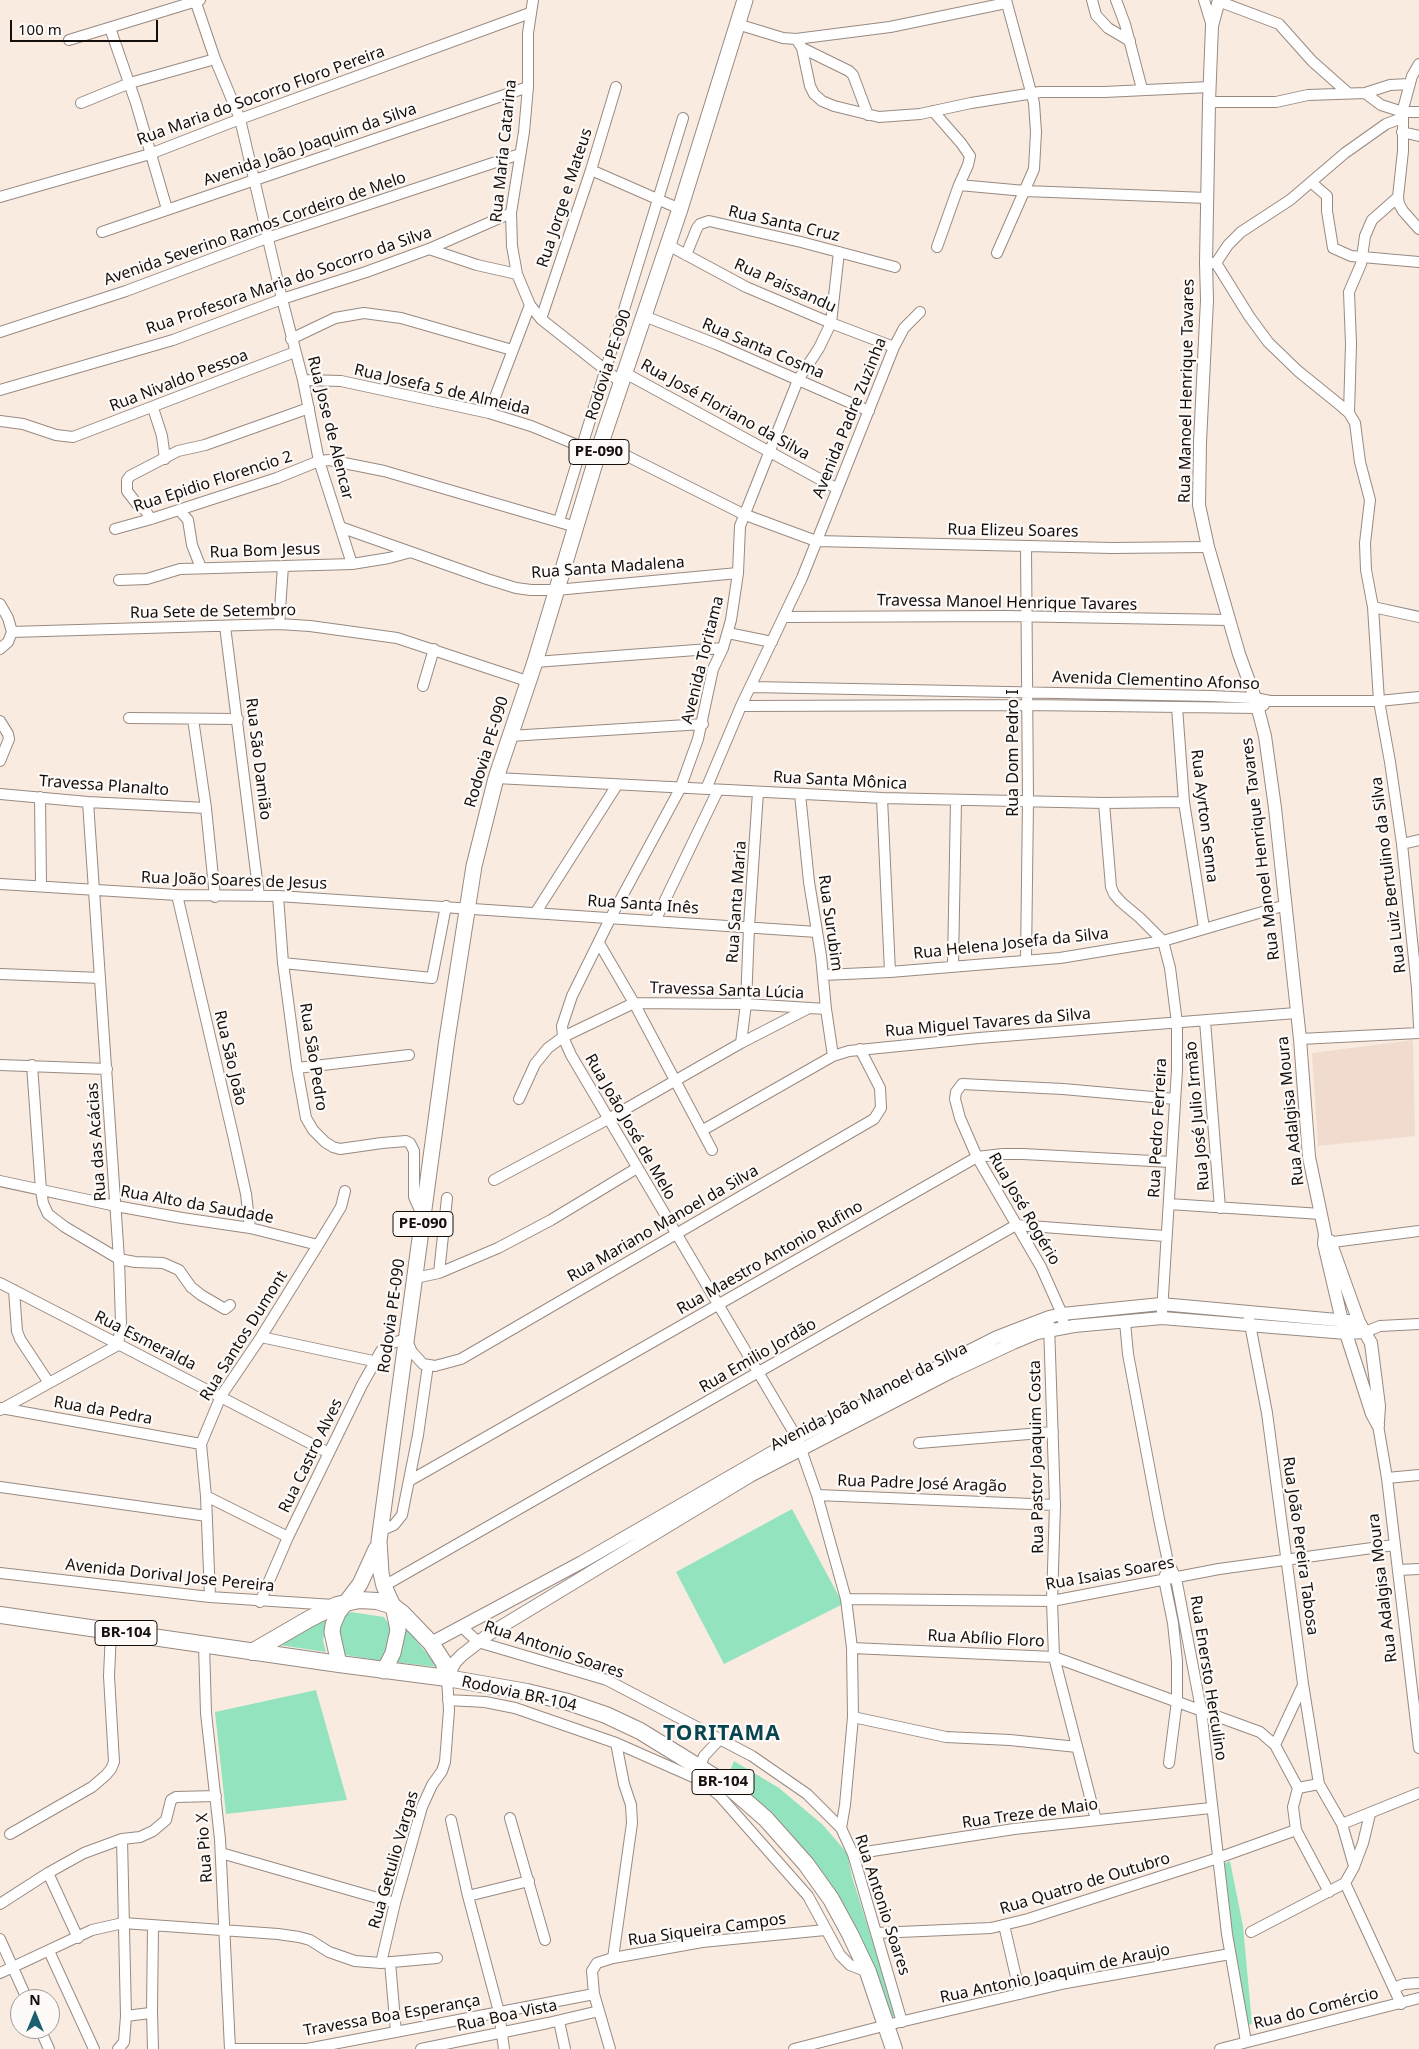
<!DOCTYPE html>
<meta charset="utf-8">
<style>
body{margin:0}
#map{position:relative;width:1419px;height:2049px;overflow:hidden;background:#faebe1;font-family:"Noto Sans",sans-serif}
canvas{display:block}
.north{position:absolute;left:10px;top:1989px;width:50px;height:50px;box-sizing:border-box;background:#fdfaf8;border:1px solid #a09c9a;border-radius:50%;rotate:0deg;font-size:14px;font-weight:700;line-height:20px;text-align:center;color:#140f0c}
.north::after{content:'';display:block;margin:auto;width:18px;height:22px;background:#1a6071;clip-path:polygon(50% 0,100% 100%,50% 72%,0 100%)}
.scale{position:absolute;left:10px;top:20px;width:148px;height:22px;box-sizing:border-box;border:2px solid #140f0c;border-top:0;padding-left:6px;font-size:15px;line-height:18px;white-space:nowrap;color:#140f0c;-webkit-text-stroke:4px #fdfaf8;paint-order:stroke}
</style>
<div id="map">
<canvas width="1419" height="2049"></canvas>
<div class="north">N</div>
<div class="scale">100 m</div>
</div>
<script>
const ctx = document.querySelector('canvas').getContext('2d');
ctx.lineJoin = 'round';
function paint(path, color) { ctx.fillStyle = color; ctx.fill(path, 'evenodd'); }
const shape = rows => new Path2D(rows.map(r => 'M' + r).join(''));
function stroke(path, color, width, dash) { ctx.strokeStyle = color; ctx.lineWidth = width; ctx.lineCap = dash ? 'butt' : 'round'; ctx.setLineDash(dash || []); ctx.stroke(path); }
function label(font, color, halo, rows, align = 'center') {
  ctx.font = font + ' "Noto Sans",sans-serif'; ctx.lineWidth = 4.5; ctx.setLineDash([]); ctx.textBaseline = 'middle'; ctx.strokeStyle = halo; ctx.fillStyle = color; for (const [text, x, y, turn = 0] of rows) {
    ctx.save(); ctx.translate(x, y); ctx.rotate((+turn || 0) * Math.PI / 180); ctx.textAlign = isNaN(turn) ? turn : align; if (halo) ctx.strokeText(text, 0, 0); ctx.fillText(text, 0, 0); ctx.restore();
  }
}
paint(shape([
 [1413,1040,1415,1136,1318,1146,1312,1053]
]), '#f1dbcf');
paint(shape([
 [792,1509,843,1604,724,1664,676,1572],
 [334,1612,325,1627,323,1641,326,1652,279,1645],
 [351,1612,384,1617,392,1629,393,1640,382,1661,339,1654,338,1624,344,1616],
 [399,1621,406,1628,438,1667,394,1662],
 [316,1690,347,1800,226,1814,215,1712],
 [734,1761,779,1788,823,1825,847,1853,852,1877,896,2015,891,2018,842,1905,727,1778],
 [1230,1861,1243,1926,1252,2024,1240,2026,1214,1868]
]), '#93e3bf');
const minor = shape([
 [195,0,215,59,240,119,282,299,303,380,319,461,352,564],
 [533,0,528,33,528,87,524,132,511,213,512,246,517,274,530,305,541,319,622,383],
 [1092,0,1096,15,1108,28,1130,41],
 [1116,0,1125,24,1142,89],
 [1204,0,1212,26],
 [1218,1,1279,24,1312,61,1348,93],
 [737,24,783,38,796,39,890,27,1006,3],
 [110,28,136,103,167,209],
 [796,39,802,48,810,86,814,94,822,101,834,106,879,117,920,114,971,103,1040,92,1104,92,1210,87],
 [69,40,200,0],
 [802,48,849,71,853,75,868,115],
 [1419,64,1412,76,1403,109,1403,151,1398,197,1399,204,1403,211,1419,229],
 [1365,93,1381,105,1403,112,1419,112],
 [1209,102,1276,102,1308,95,1365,93,1390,85,1410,84],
 [81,103,130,83,215,59],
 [933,111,961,143,970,156,968,165,959,185,937,247],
 [1402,132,1419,136],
 [591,170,680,209],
 [1312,183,1327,196,1327,211,1333,248,1351,256,1419,262],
 [959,185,1025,191,1207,198],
 [0,197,150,154,240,119,530,13],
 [102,232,528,87],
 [668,245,746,287,831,323,894,347],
 [429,249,477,265,517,274],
 [839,252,831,323,819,348,798,380,740,526,738,573,731,620,723,648,713,669,698,739,680,789,611,917,572,996,562,1026,563,1037,571,1055,797,1438,817,1495,846,1599,852,1648,853,1717,845,1805,841,1828],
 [997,253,1034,169,1036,132,1034,103,1006,0],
 [686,255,697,228,700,224,709,221,801,242,895,267],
 [1211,263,1216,263,1228,245,1241,232,1290,200,1345,153,1386,124,1402,118],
 [1216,263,1249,316,1268,342,1298,371,1340,405,1349,413,1355,423,1360,462,1370,500,1365,543,1366,570,1373,607,1379,701,1390,762,1402,844,1417,988,1419,1026],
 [644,316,716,344,869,411],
 [541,319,591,170,616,87],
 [0,332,126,291,267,238,520,154],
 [291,339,335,318,364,313,401,318,512,350],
 [625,373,836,488],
 [303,380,341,381,489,413,531,426,582,447,598,455],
 [0,390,173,340,282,299,366,272,429,249,511,213],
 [153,408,162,436,165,459],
 [489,413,530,305],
 [1349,413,1351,344,1349,292,1361,264,1365,236,1372,220,1398,197],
 [0,421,23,424,56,435,73,437,295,352],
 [601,443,743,514,816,541,1112,548,1208,547],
 [179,510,188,520,192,545,201,568],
 [151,519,145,510,137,504,127,491,127,480,130,476,178,451,205,445,309,408],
 [559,521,683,118],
 [340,527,487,579,516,588,531,590,556,590,738,573],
 [115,529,151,519,277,478,319,461,329,460,384,471,576,527],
 [1026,546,1028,801,1026,960],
 [119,580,147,579,180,569,352,564,389,558,411,552],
 [0,604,8,618,12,632],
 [1373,607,1419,617],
 [784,617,1005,616,1229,620],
 [279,624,283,566],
 [225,626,259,896],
 [12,632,279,624,310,626,397,638,527,681],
 [728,633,772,642],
 [0,649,8,642,12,632],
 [535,662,723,648],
 [423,686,434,649],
 [751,687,1211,696,1255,698,1270,701,1379,701,1419,697],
 [741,706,1028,705,1258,708,1264,705],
 [1177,707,1184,802,1204,928],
 [129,718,238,719],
 [193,719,206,808,215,897],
 [0,721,8,734,9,739,0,761],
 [510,736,703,724],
 [496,778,882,798,1104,803,1184,802],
 [706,789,741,706,802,578,894,347,904,328,920,312],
 [0,794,88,802,206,808],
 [800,794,809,882,821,956,826,1009,833,1056],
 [40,797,41,886],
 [882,798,890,972],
 [1104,803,1111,887,1114,894,1121,902,1140,918,1163,941,1170,968,1177,1023,1177,1070,1162,1312],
 [1402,844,1419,840],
 [0,884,177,895,278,896,817,932],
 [177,895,233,1135,246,1194,250,1228],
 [278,896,283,963,297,1068,306,1118,313,1130,325,1142,333,1147,340,1149,382,1143,406,1141,410,1143,414,1151,414,1197,423,1217],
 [536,912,617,785],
 [655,921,718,790],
 [599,943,634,1003,712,1150],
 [283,963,432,978,446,906],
 [953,965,956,801],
 [0,974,100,978],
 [823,975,890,972,1060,958,1163,941,1286,905],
 [1205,1021,1220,1208],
 [1300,1039,1419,1033],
 [741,1043,746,1004,749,927,758,792],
 [0,1065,107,1069],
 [32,1065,41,1190,43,1203,48,1214,65,1227,119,1259,135,1262,163,1263,179,1270,191,1287,201,1295,225,1309,230,1305],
 [297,1068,409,1055],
 [519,1099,535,1064,548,1048,563,1037,634,1003,746,1004,826,1009],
 [703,1130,833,1056,849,1051,979,1038,1296,1013],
 [494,1180,608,1119,741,1043,809,1008],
 [0,1181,116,1206,182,1218,250,1228,318,1245],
 [1169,1204,1321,1214],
 [1325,1243,1419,1231],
 [439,1273,447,1198],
 [415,1278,439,1273,498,1248,551,1220,637,1168],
 [0,1283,329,1453],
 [14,1290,17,1331,20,1339,49,1383],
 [1249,1319,1267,1413,1303,1684,1319,1784],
 [1063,1321,1062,1314,1041,1267,977,1157,960,1118,955,1099,956,1092,962,1084,1063,1089,1175,1099],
 [1125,1322,1128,1354,1159,1519,1168,1562,1176,1578,1201,1709,1227,1934,1246,2042],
 [1049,1324,1055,1505,1052,1601,1054,1657,1096,1820],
 [1365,1332,1380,1326,1419,1324],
 [261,1337,373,1361],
 [1,1408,201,1444],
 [0,1410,118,1345,121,1323,119,1259,88,802],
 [1378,1425,1387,1478,1419,1748],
 [919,1443,1053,1432],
 [1387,1478,1419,1475],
 [409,1481,977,1157,1003,1154,1023,1154,1171,1162],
 [0,1487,207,1516],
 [817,1495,1055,1505],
 [206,1496,288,1537],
 [380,1531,394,1525,402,1515,418,1435,428,1365],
 [1398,1570,1419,1569],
 [0,1573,210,1597,334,1605],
 [1165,1575,1164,1579,1173,1623,1177,1661,1177,1701,1169,1763],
 [384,1586,1016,1225,1165,1236],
 [210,1597,206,1496,201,1444,221,1396,261,1337,318,1245,341,1207,345,1191],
 [846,1599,1052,1601,1219,1569,1394,1545],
 [260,1602,288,1537,362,1385,381,1351,389,1344,406,1339,412,1352,423,1364,435,1366,461,1359,874,1119,881,1108,880,1088,860,1049],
 [462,1627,478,1642,607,1680,752,1756,807,1794,841,1828,853,1854,902,2022],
 [204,1645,206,1713,220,1839,230,2049],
 [852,1648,1054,1657,1260,1732,1275,1745,1298,1788,1293,1807,1296,1830,1329,1892],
 [448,1700,485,1702,515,1708,616,1743,700,1780],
 [853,1717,946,1737,1010,1740,1077,1747],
 [719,1740,704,1756,700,1767,700,1780,719,1795,808,1896,840,1955,850,1965,868,1972],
 [1275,1745,1303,1685],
 [1298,1788,1319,1784,1342,1824,1354,1866],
 [510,1818,545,1940],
 [451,1820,468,1896,499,2012,504,2049],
 [1342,1824,1419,1793],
 [10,1834,92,1787,106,1775,111,1769,114,1762,109,1676,111,1631],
 [221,1853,395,1903],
 [853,1854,1014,1829,1211,1808],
 [48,1873,78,1938],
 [1345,1883,1401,2004],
 [468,1896,529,1881],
 [0,1904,48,1873,84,1853,122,1839,140,1837,153,1831,166,1820,171,1800,176,1797,216,1796],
 [1004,1925,1020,1994],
 [1251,1932,1345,1883,1354,1867,1363,1843,1370,1814],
 [877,1933,991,1928,1028,1919,1218,1858,1296,1830],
 [0,1939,27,1999],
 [49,1951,94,2049],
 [613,1958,632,1823,631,1805,624,1784,616,1743],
 [390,1962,396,2032],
 [381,1963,395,1903,422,1807,432,1785,442,1771,445,1762,449,1710,447,1678],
 [0,1973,92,1930,123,1923,278,1934,299,1937,310,1940,329,1952,355,1961,381,1963,437,1958],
 [1394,1988,1404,1984,1419,1983],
 [152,2011,153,2049],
 [126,2016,150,2013,152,2011,153,1926],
 [559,2021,565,2049],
 [40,2029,49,2049],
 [118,2049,124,2042,126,2016,122,1839],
 [232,2049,307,2049,594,1994],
 [421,2049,548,2023,599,2011],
 [610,2049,594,1994,592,1971,597,1963,613,1958,702,1942,825,1930],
 [794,2049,887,2025,1066,1983,1230,1954],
 [1220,2049,1419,1998]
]);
const tertiary = shape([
 [1219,0,1212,26,1209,102,1206,263,1207,300,1200,442,1199,505,1208,547,1239,654,1255,698,1265,736,1275,808,1300,1039,1309,1157,1325,1234,1324,1244,1342,1321,1372,1414,1378,1425],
 [1330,1241,1359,1322,1371,1343,1379,1406,1378,1422],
 [431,1643,582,1562,797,1438,997,1337,1049,1317,1062,1314,1161,1304,1359,1322],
 [447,1678,455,1662,462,1655,489,1634,750,1476,951,1372,1013,1343,1037,1333,1074,1326,1162,1318,1346,1333,1365,1332]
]);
const primary = shape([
 [339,1664,332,1632,333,1625,338,1613,360,1584,376,1549],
 [384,1671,393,1653,398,1630,393,1606,384,1586,381,1573,379,1541,447,1039,474,866,496,778,535,662,601,443,680,209,745,0]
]);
const trunk = shape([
 [0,1615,339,1664,447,1678,527,1692,568,1702,606,1715,640,1731,726,1784,766,1819,806,1864,831,1899,850,1934,868,1972,894,2049],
 [252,1652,309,1619,337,1605,359,1600,377,1601,393,1606,402,1613,431,1643,444,1663,447,1678]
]);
stroke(minor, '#988a81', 12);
stroke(tertiary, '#988a81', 14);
stroke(primary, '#988a81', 17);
stroke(trunk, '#988a81', 18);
stroke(minor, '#fff', 10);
stroke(tertiary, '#fff', 12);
stroke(primary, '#fff', 15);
stroke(trunk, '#fff', 16);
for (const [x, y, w] of [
 [599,452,60],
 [423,1224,60],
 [126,1633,62],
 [723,1782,62]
]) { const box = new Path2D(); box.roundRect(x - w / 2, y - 12.5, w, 25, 4); ctx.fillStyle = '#fdfaf8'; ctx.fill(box); stroke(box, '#140f0c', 1); }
label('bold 15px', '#140f0c', null, [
 ["PE-090",599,452],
 ["PE-090",423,1224],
 ["BR-104",126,1633],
 ["BR-104",723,1782]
]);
label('16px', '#140f0c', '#fdfaf8', [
 ["Rua Maria do Socorro Floro Pereira",261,96,-20],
 ["Avenida João Joaquim da Silva",310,145,-19],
 ["Rua Maria Catarina",504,151,-84],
 ["Rua Jorge e Mateus",565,198,-72],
 ["Rua Santa Cruz",784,224,13],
 ["Avenida Severino Ramos Cordeiro de Melo",255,229,-19],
 ["Rua Profesora Maria do Socorro da Silva",289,281,-19],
 ["Rua Paissandu",785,286,24],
 ["Rua Santa Cosma",763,349,23],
 ["Rodovia PE-090",609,365,-72],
 ["Rua Nivaldo Pessoa",179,381,-21],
 ["Rua Josefa 5 de Almeida",442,390,13],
 ["Rua Manoel Henrique Tavares",1187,391,-89],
 ["Rua José Floriano da Silva",725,410,29],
 ["Avenida Padre Zuzinha",850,418,-68],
 ["Rua Jose de Alencar",330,428,76],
 ["Rua Epidio Florencio 2",213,482,-18],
 ["Rua Elizeu Soares",1013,531,1],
 ["Rua Bom Jesus",265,551,-2],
 ["Rua Santa Madalena",608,568,-4],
 ["Travessa Manoel Henrique Tavares",1007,603,1],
 ["Rua Sete de Setembro",213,612,-1],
 ["Avenida Toritama",703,660,-76],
 ["Avenida Clementino Afonso",1156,681,2],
 ["Rodovia PE-090",487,752,-73],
 ["Rua Dom Pedro I",1013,753,-90],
 ["Rua São Damião",258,759,83],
 ["Rua Santa Mônica",840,781,3],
 ["Travessa Planalto",104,786,4],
 ["Rua Ayrton Senna",1204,816,83],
 ["Rua Manoel Henrique Tavares",1261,849,-97],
 ["Rua Luiz Bertulino da Silva",1389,875,-97],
 ["Rua João Soares de Jesus",234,881,2],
 ["Rua Santa Maria",737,902,-86],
 ["Rua Santa Inês",643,905,4],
 ["Rua Surubim",830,923,82],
 ["Rua Helena Josefa da Silva",1011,944,-6],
 ["Travessa Santa Lúcia",727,991,2],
 ["Rua Miguel Tavares da Silva",988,1023,-5],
 ["Rua São Pedro",313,1057,81],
 ["Rua São João",230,1058,77],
 ["Rua Adalgisa Moura",1291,1111,-96],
 ["Rua José Julio Irmão",1198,1116,-95],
 ["Rua João José de Melo",630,1127,60],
 ["Rua Pedro Ferreira",1158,1128,-87],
 ["Rua das Acácias",97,1142,-94],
 ["Rua Alto da Saudade",197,1205,10],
 ["Rua José Rogério",1024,1209,60],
 ["Rua Mariano Manoel da Silva",663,1224,-30],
 ["Rua Maestro Antonio Rufino",770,1258,-30],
 ["Rodovia PE-090",392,1316,-82],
 ["Rua Santos Dumont",244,1336,-58],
 ["Rua Esmeralda",145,1341,27],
 ["Rua Emilio Jordão",758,1356,-30],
 ["Avenida João Manoel da Silva",869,1397,-27],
 ["Rua da Pedra",103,1411,10],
 ["Rua Castro Alves",311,1456,-64],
 ["Rua Pastor Joaquim Costa",1037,1457,-91],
 ["Rua Padre José Aragão",922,1484,2],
 ["Rua João Pereira Tabosa",1300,1546,82],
 ["Rua Isaias Soares",1110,1574,-10],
 ["Avenida Dorival Jose Pereira",170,1576,6],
 ["Rua Adalgisa Moura",1383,1588,-97],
 ["Rua Abílio Floro",986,1639,3],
 ["Rua Antonio Soares",554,1650,19],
 ["Rua Enersto Herculino",1208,1678,81],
 ["Rodovia BR-104",519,1694,12],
 ["Rua Treze de Maio",1030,1814,-8],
 ["Rua Pio X",205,1848,-94],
 ["Rua Getulio Vargas",394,1860,-74],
 ["Rua Quatro de Outubro",1085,1884,-17],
 ["Rua Antonio Soares",882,1905,72],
 ["Rua Siqueira Campos",707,1930,-8],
 ["Rua Antonio Joaquim de Araujo",1055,1974,-12],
 ["Rua do Comércio",1316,2009,-14],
 ["Travessa Boa Esperança",392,2016,-10],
 ["Rua Boa Vista",507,2016,-12]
]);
ctx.letterSpacing = '1px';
label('bold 21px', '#094451', '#fdfaf8', [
 ["TORITAMA",722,1734]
]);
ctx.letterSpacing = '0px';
</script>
